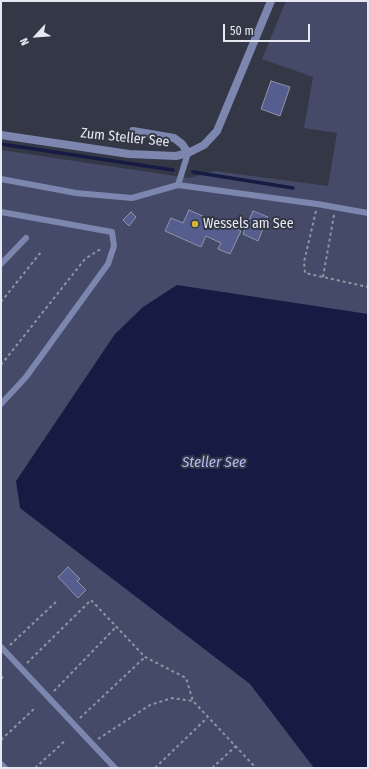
<!DOCTYPE html>
<style>
body{margin:0}
#map{position:relative;width:369px;height:769px;overflow:hidden;background:#333746;font-family:"Fira Sans Condensed",sans-serif}
canvas{display:block}
.frame{position:absolute;inset:0;border:2px solid #e6e8f2;pointer-events:none}
.north{position:absolute;left:16px;top:16px;width:40px;height:40px;-webkit-text-stroke:3px #333746;paint-order:stroke;rotate:244deg;font-size:11px;font-weight:700;line-height:16px;text-align:center;color:#e6e8f2}
.north::after{content:'';display:block;margin:auto;width:14px;height:18px;background:#e6e8f2;clip-path:polygon(50% 0,100% 100%,50% 72%,0 100%)}
.scale{position:absolute;left:223px;top:24px;width:87px;height:18px;box-sizing:border-box;border:2px solid #e6e8f2;border-top:0;padding-left:5px;font-size:12px;line-height:14px;white-space:nowrap;color:#e6e8f2;-webkit-text-stroke:3px #333746;paint-order:stroke}
</style>
<div id="map">
<canvas width="369" height="769"></canvas>
<div class="frame"></div>
<div class="north">N</div>
<div class="scale">50 m</div>
</div>
<script>
const ctx = document.querySelector('canvas').getContext('2d');
ctx.lineJoin = 'round';
function paint(path, color) { ctx.fillStyle = color; ctx.fill(path, 'evenodd'); }
const shape = rows => new Path2D(rows.map(r => 'M' + r).join(''));
function stroke(path, color, width, dash) { ctx.strokeStyle = color; ctx.lineWidth = width; ctx.lineCap = dash ? 'butt' : 'round'; ctx.setLineDash(dash || []); ctx.stroke(path); }
function label(font, color, halo, rows, align = 'center') {
  ctx.font = font + ' "Fira Sans Condensed",sans-serif'; ctx.lineWidth = 4; ctx.setLineDash([]); ctx.textBaseline = 'middle'; ctx.strokeStyle = halo; ctx.fillStyle = color; for (const [text, x, y, turn = 0] of rows) {
    ctx.save(); ctx.translate(x, y); ctx.rotate((+turn || 0) * Math.PI / 180); ctx.textAlign = isNaN(turn) ? turn : align; if (halo) ctx.strokeText(text, 0, 0); ctx.fillText(text, 0, 0); ctx.restore();
  }
}
paint(shape([
 [286,1,368,1,368,768,1,768,1,150,189,178,215,171,328,186,337,133,304,128,313,77,262,59]
]), '#444a68');
paint(shape([
 [177,285,368,314,368,768,314,768,250,684,20,508,16,481,115,334,143,307]
]), '#161b44');
stroke(shape([
 [1,144,173,170],
 [193,172,293,188]
]), '#161b44', 3.5);
const building = shape([
 [271,81,290,87,280,116,261,109,271,81],
 [189,210,225,226,226,224,241,231,230,254,218,249,221,243,206,236,201,247,165,231,171,218,183,223,189,210],
 [253,211,268,217,258,241,243,234,253,211],
 [131,212,136,217,129,226,123,220,131,212],
 [68,567,80,579,77,581,86,590,78,598,58,577,68,567]
]);
paint(building, '#555e8e');
stroke(building, '#9094a7', 1);
stroke(shape([
 [316,211,304,262,305,273,368,287],
 [323,277,334,215],
 [1,302,41,252],
 [1,365,85,259,99,250,103,249],
 [10,645,57,601],
 [27,663,91,600,145,657,186,678,193,701],
 [1,679,5,675],
 [54,691,116,627],
 [80,718,145,657],
 [98,739,150,705,172,698,193,701,256,768],
 [1,740,36,707],
 [35,768,66,740],
 [155,768,207,718],
 [212,768,236,746]
]), '#9194a1', 2, [3, 3]);
stroke(shape([
 [1,179,76,193,132,198,178,185,188,153],
 [178,185,317,204,368,213],
 [1,212,112,232,114,246,108,264,26,377,1,404],
 [1,264,26,238],
 [1,647,115,768],
 [1,764,5,768]
]), '#7d86ae', 6);
stroke(shape([
 [133,131,174,138,182,144,188,153],
 [1,135,129,154,176,156,188,153,204,145,217,131,271,1]
]), '#7d86ae', 8);
for (const [x, y, r, color] of [
 [195,224,4,"#d5b535"]
]) { const dot = new Path2D(); dot.arc(x, y, r, 0, 2 * Math.PI); ctx.fillStyle = color; ctx.fill(dot); stroke(dot, '#333746', 1.5); }
label('14px', '#e6e8f2', '#333746', [
 ["Zum Steller See",125,138,6]
]);
label('14px', '#e6e8f2', '#333746', [
 ["Wessels am See",203,224]
], 'left');
label('italic 15px', '#b0bdf9', '#333746', [
 ["Steller See",214,463]
]);
</script>
